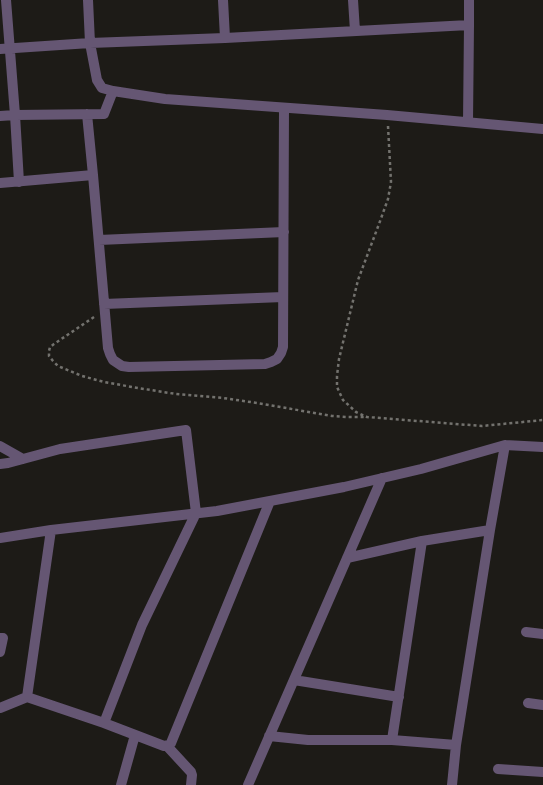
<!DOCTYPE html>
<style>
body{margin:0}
canvas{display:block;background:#1d1b17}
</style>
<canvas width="543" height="785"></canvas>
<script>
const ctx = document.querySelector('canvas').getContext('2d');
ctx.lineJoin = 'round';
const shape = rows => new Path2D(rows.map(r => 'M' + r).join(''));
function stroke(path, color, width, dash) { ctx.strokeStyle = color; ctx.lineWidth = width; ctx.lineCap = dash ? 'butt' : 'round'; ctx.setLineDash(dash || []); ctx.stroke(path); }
stroke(shape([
 [388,126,391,182,388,199,379,224,358,280,339,359,337,376,337,387,343,400,356,412,367,417,482,426,543,420],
 [94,317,54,344,50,347,49,351,49,356,53,361,58,366,82,376,104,382,138,388,176,394,223,398,257,403,332,416,347,417,366,417]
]), '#73726e', 2.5, [3, 3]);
stroke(shape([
 [6,0,15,115,104,114,113,91],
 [88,0,90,43,97,80,102,88,113,91,165,99,387,115,543,129],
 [223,0,225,38],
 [353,0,355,31],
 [0,49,90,43,225,38,469,25,469,0],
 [0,116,15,115,19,182],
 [468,122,469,25],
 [93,175,108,348,110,354,113,360,122,366,129,367,265,364,271,362,277,359,281,353,283,347,284,108],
 [0,183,93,175,87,114],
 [99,240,284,232],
 [104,304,283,297],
 [0,446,23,459],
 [0,464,8,463,60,449,186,430,196,513,142,625,104,723,27,697,51,530],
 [0,538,51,530,217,511,344,487,421,469,505,445,543,447],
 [347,558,422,541,490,530],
 [526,632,543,634],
 [0,638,3,638,0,652],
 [294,680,399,697],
 [528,703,543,705],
 [0,708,27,697],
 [104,723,164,746,169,745,171,743,270,501],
 [269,736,308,740,392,740,456,745],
 [392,740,422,541],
 [167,746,191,772,192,775,191,785],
 [498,769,543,772],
 [121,785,135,735],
 [248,785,382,478],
 [452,785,456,745,490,530,505,445]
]), '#655673', 10);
</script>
